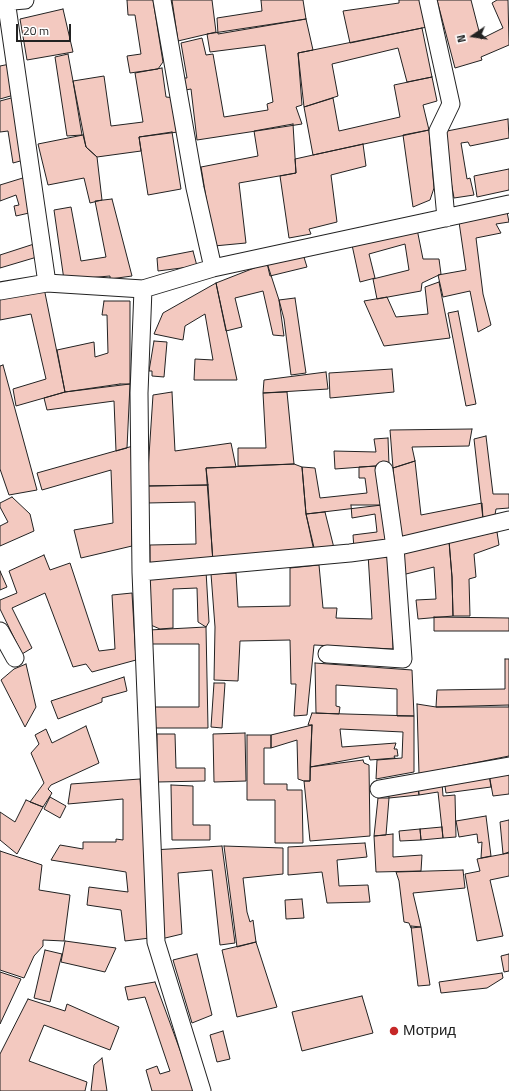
<!DOCTYPE html>
<meta charset="utf-8">
<style>
body{margin:0}
#map{position:relative;width:509px;height:1091px;overflow:hidden;background:#fff;font-family:"Titillium Web",sans-serif}
canvas{display:block}
.north{position:absolute;left:453px;top:16px;width:40px;height:40px;-webkit-text-stroke:3px #fff;paint-order:stroke;rotate:257deg;font-size:11px;font-weight:700;line-height:16px;text-align:center;color:#222}
.north::after{content:'';display:block;margin:auto;width:14px;height:18px;background:#222;clip-path:polygon(50% 0,100% 100%,50% 72%,0 100%)}
.scale{position:absolute;left:16px;top:24px;width:55px;height:18px;box-sizing:border-box;border:2px solid #222;border-top:0;padding-left:5px;font-size:12px;line-height:14px;white-space:nowrap;color:#222;-webkit-text-stroke:3px #fff;paint-order:stroke}
</style>
<div id="map">
<canvas width="509" height="1091"></canvas>
<div class="north">N</div>
<div class="scale">20 m</div>
</div>
<script>
const ctx = document.querySelector('canvas').getContext('2d');
ctx.lineJoin = 'round';
function paint(path, color) { ctx.fillStyle = color; ctx.fill(path, 'evenodd'); }
const shape = rows => new Path2D(rows.map(r => 'M' + r).join(''));
function stroke(path, color, width, dash) { ctx.strokeStyle = color; ctx.lineWidth = width; ctx.lineCap = dash ? 'butt' : 'round'; ctx.setLineDash(dash || []); ctx.stroke(path); }
function label(font, color, halo, rows, align = 'center') {
  ctx.font = font + ' "Titillium Web",sans-serif'; ctx.lineWidth = 3; ctx.setLineDash([]); ctx.textBaseline = 'middle'; ctx.strokeStyle = halo; ctx.fillStyle = color; for (const [text, x, y, turn = 0] of rows) {
    ctx.save(); ctx.translate(x, y); ctx.rotate((+turn || 0) * Math.PI / 180); ctx.textAlign = isNaN(turn) ? turn : align; if (halo) ctx.strokeText(text, 0, 0); ctx.fillText(text, 0, 0); ctx.restore();
  }
}
const building = shape([
 [127,0,153,0,163,62,158,69,130,73,127,56,141,54,135,15,128,15,127,0],
 [172,0,212,0,216,32,178,41,172,0],
 [261,0,303,0,306,19,218,34,217,18,262,11,261,0],
 [399,0,421,0,427,27,350,43,343,11,399,3,399,0],
 [437,0,471,0,481,39,503,28,492,3,497,0,508,0,509,45,481,57,482,60,455,68,437,0],
 [63,9,73,52,27,60,20,19,63,9],
 [306,19,313,50,298,53,302,105,296,107,302,124,197,140,191,89,180,91,178,78,187,78,181,43,202,38,206,55,213,54,224,117,268,110,267,104,273,102,265,45,210,52,207,34,306,19],
 [422,28,432,77,407,82,398,48,332,64,338,96,304,107,298,53,422,28],
 [68,54,73,81,82,135,67,136,55,57,68,54],
 [10,64,14,95,0,99,0,66,10,64],
 [162,68,166,97,176,98,178,132,139,137,141,151,97,157,86,147,73,81,104,76,111,126,143,122,135,73,162,68],
 [432,77,437,101,423,105,429,130,313,155,304,107,333,98,339,131,400,117,394,85,432,77],
 [15,97,24,160,13,163,8,131,0,132,0,101,15,97],
 [508,119,509,138,470,146,468,142,461,143,467,179,470,178,474,195,454,198,442,132,508,119],
 [293,124,296,173,239,183,246,243,214,246,201,167,258,156,254,131,293,124],
 [429,130,434,188,430,200,413,207,403,135,429,130],
 [172,132,181,189,148,195,139,137,172,132],
 [83,135,86,147,97,157,102,200,90,203,84,178,48,185,38,144,83,135],
 [363,144,366,166,331,175,337,222,309,229,311,234,289,238,280,176,296,173,295,159,363,144],
 [509,169,509,190,477,197,474,176,509,169],
 [26,177,29,213,16,216,14,206,19,205,16,195,0,201,0,185,26,177],
 [112,199,132,276,110,279,110,276,64,280,54,210,71,207,81,261,106,257,95,201,112,199],
 [507,212,509,222,496,224,501,233,476,238,483,294,491,325,478,332,470,291,443,297,438,275,466,270,459,222,507,212],
 [417,229,423,259,439,259,441,274,422,283,421,291,377,299,373,279,409,270,405,244,369,254,375,278,360,282,352,245,417,229],
 [34,244,37,257,0,268,0,255,34,244],
 [193,251,197,266,158,271,157,258,193,251],
 [303,254,307,267,270,276,267,263,303,254],
 [267,263,279,300,284,336,273,335,263,291,235,298,242,327,226,331,216,283,267,263],
 [439,282,450,338,384,346,364,301,387,297,396,317,428,314,425,287,439,282],
 [216,283,237,380,194,380,195,359,213,360,205,314,185,326,183,340,154,334,163,313,216,283],
 [44,288,65,392,16,406,13,389,46,379,31,314,0,320,0,298,44,288],
 [295,298,306,373,291,375,284,319,279,300,295,298],
 [104,301,130,301,130,384,65,392,57,350,94,342,95,357,108,353,107,315,102,315,104,301],
 [458,311,476,404,466,406,448,313,458,311],
 [154,341,167,342,164,377,152,376,152,371,149,371,154,341],
 [3,365,37,490,9,495,0,469,0,366,3,365],
 [392,369,394,392,330,398,329,373,392,369],
 [326,372,328,389,263,393,264,380,326,372],
 [120,384,130,384,127,448,116,451,114,401,47,410,44,398,65,392,120,384],
 [172,392,175,451,231,443,236,467,206,468,208,485,147,486,153,395,172,392],
 [287,392,294,464,238,466,238,448,266,448,263,393,287,392],
 [472,429,469,446,412,447,415,461,393,468,390,430,472,429],
 [486,436,493,494,509,494,509,508,496,509,495,515,483,519,474,439,486,436],
 [388,438,389,465,335,469,334,451,376,452,374,439,388,438],
 [133,446,132,546,81,558,74,530,113,523,111,470,42,490,37,473,133,446],
 [415,461,421,515,482,503,483,519,400,538,393,468,415,461],
 [294,464,302,467,306,514,314,551,213,561,206,468,294,464],
 [377,466,382,505,306,514,302,467,315,468,320,498,367,493,365,478,359,478,359,467,377,466],
 [208,485,213,564,150,566,150,545,196,544,195,502,147,503,147,486,208,485],
 [12,497,30,514,34,531,0,546,0,526,8,522,0,507,0,503,12,497],
 [351,505,382,505,391,544,354,549,353,535,377,532,375,514,352,518,351,505],
 [325,512,335,552,316,556,306,514,325,512],
 [497,532,499,545,474,554,476,577,469,579,470,616,453,616,452,577,449,541,497,532],
 [449,541,452,577,453,616,418,619,416,600,436,599,434,567,402,575,398,555,449,541],
 [388,552,392,600,393,649,314,645,307,715,294,716,296,684,291,684,290,640,240,641,238,681,214,680,215,627,211,574,236,573,238,607,290,606,290,568,319,565,323,608,337,608,336,618,372,619,368,554,388,552],
 [44,555,50,570,70,563,99,651,115,649,112,595,132,593,136,660,92,672,86,664,73,667,45,593,12,608,32,648,22,654,0,609,0,600,17,593,9,571,44,555],
 [0,571,7,587,0,590,0,571],
 [206,571,209,622,206,627,198,622,197,588,173,589,173,628,160,629,146,623,145,575,206,571],
 [434,617,509,618,509,631,434,631,434,617],
 [206,627,208,728,155,728,155,707,199,707,199,644,149,644,149,630,206,627],
 [505,659,509,659,509,707,436,707,437,690,505,689,505,659],
 [315,663,412,670,414,716,397,716,397,689,336,685,336,706,340,707,339,714,316,713,315,663],
 [26,664,36,707,25,727,1,680,14,669,26,664],
 [124,677,127,691,102,698,102,702,58,719,51,701,124,677],
 [214,683,225,683,222,728,211,727,214,683],
 [417,704,436,707,509,705,509,756,419,774,417,704],
 [312,713,414,716,414,772,376,779,377,760,402,758,403,732,340,729,342,747,396,743,394,749,397,749,398,756,394,756,395,758,370,760,369,756,310,767,312,725,308,725,312,713],
 [312,725,310,781,304,781,298,779,297,740,271,748,271,735,312,725],
 [86,726,99,763,51,785,48,789,52,793,43,807,30,802,44,783,31,753,39,744,35,735,46,729,52,743,86,726],
 [245,733,246,781,214,782,213,734,245,733],
 [157,734,175,734,176,768,205,768,205,781,157,782,157,734],
 [247,735,271,735,271,748,264,748,264,784,287,784,287,790,302,790,303,843,275,843,275,800,247,800,247,735],
 [363,760,364,763,369,765,370,836,310,841,304,781,310,781,310,767,363,760],
 [509,771,509,794,493,796,489,774,509,771],
 [489,774,491,787,446,793,444,780,489,774],
 [140,779,150,938,125,941,121,910,87,905,89,887,128,892,126,872,51,860,60,845,83,849,83,842,116,842,116,839,123,840,123,799,68,804,71,784,140,779],
 [442,782,443,796,455,795,456,837,443,838,438,792,419,795,418,786,442,782],
 [171,785,193,786,193,825,210,825,210,840,172,840,171,785],
 [418,786,419,795,389,798,388,789,418,786],
 [50,797,66,806,60,818,44,809,50,797],
 [378,798,389,798,386,835,374,836,378,798],
 [26,800,43,807,17,854,0,840,0,812,15,822,26,800],
 [486,816,491,856,481,858,482,842,478,843,477,834,459,837,456,821,486,816],
 [509,820,509,852,503,854,500,822,509,820],
 [442,827,443,838,421,840,420,829,442,827],
 [420,829,421,840,400,841,399,831,420,829],
 [393,834,393,857,422,855,421,871,376,872,374,836,393,834],
 [365,843,367,857,337,860,339,886,368,885,370,902,327,903,322,872,288,875,288,847,365,843],
 [222,846,235,943,220,945,212,870,178,873,182,934,161,939,152,850,222,846],
 [224,846,283,848,283,874,243,878,247,912,250,922,253,920,256,942,237,947,224,846],
 [0,851,42,865,39,890,70,895,64,941,43,940,43,946,34,956,24,978,0,970,0,851],
 [509,853,509,876,490,880,503,936,477,941,465,874,480,871,477,859,509,853],
 [463,870,465,888,413,893,421,927,411,928,409,923,404,922,399,881,396,872,463,870],
 [302,899,304,918,286,919,285,900,302,899],
 [411,926,421,927,430,985,418,986,411,926],
 [65,941,116,948,105,972,61,962,65,941],
 [256,942,277,1007,237,1017,222,950,256,942],
 [45,950,62,954,50,1002,34,998,45,950],
 [197,954,212,1015,192,1023,173,960,197,954],
 [509,954,509,971,504,972,501,956,509,954],
 [0,972,21,979,0,1024,0,972],
 [502,973,503,978,487,988,441,993,439,982,502,973],
 [155,982,195,1091,152,1091,146,1070,157,1066,160,1074,170,1071,145,997,128,1000,125,987,155,982],
 [362,996,373,1033,302,1051,292,1012,362,996],
 [28,999,65,1011,67,1004,119,1027,110,1050,44,1025,29,1061,87,1082,85,1091,0,1091,0,1054,28,999],
 [223,1031,230,1059,217,1062,210,1035,223,1031],
 [102,1058,107,1091,91,1091,94,1065,102,1058]
]);
paint(building, '#f3c9c0');
stroke(building, '#222', 1);
const minor = shape([
 [6,0,47,283],
 [162,0,195,188,213,268],
 [428,0,451,104,438,131,446,218],
 [0,2,25,0],
 [143,289,139,393,141,572,156,942,202,1091],
 [0,291,47,283,143,289,213,268,509,204],
 [141,572,350,553,395,547,509,520],
 [0,631,15,658],
 [327,654,403,659,395,547,384,470],
 [379,789,509,766]
]);
stroke(minor, '#222', 19);
stroke(minor, '#fff', 17);
for (const [x, y, r, color] of [
 [394,1031,5,"#c62828"]
]) { const dot = new Path2D(); dot.arc(x, y, r, 0, 2 * Math.PI); ctx.fillStyle = color; ctx.fill(dot); stroke(dot, '#fff', 1.5); }
label('15px', '#222', '#fff', [
 ["Мотрид",403,1031]
], 'left');
</script>
